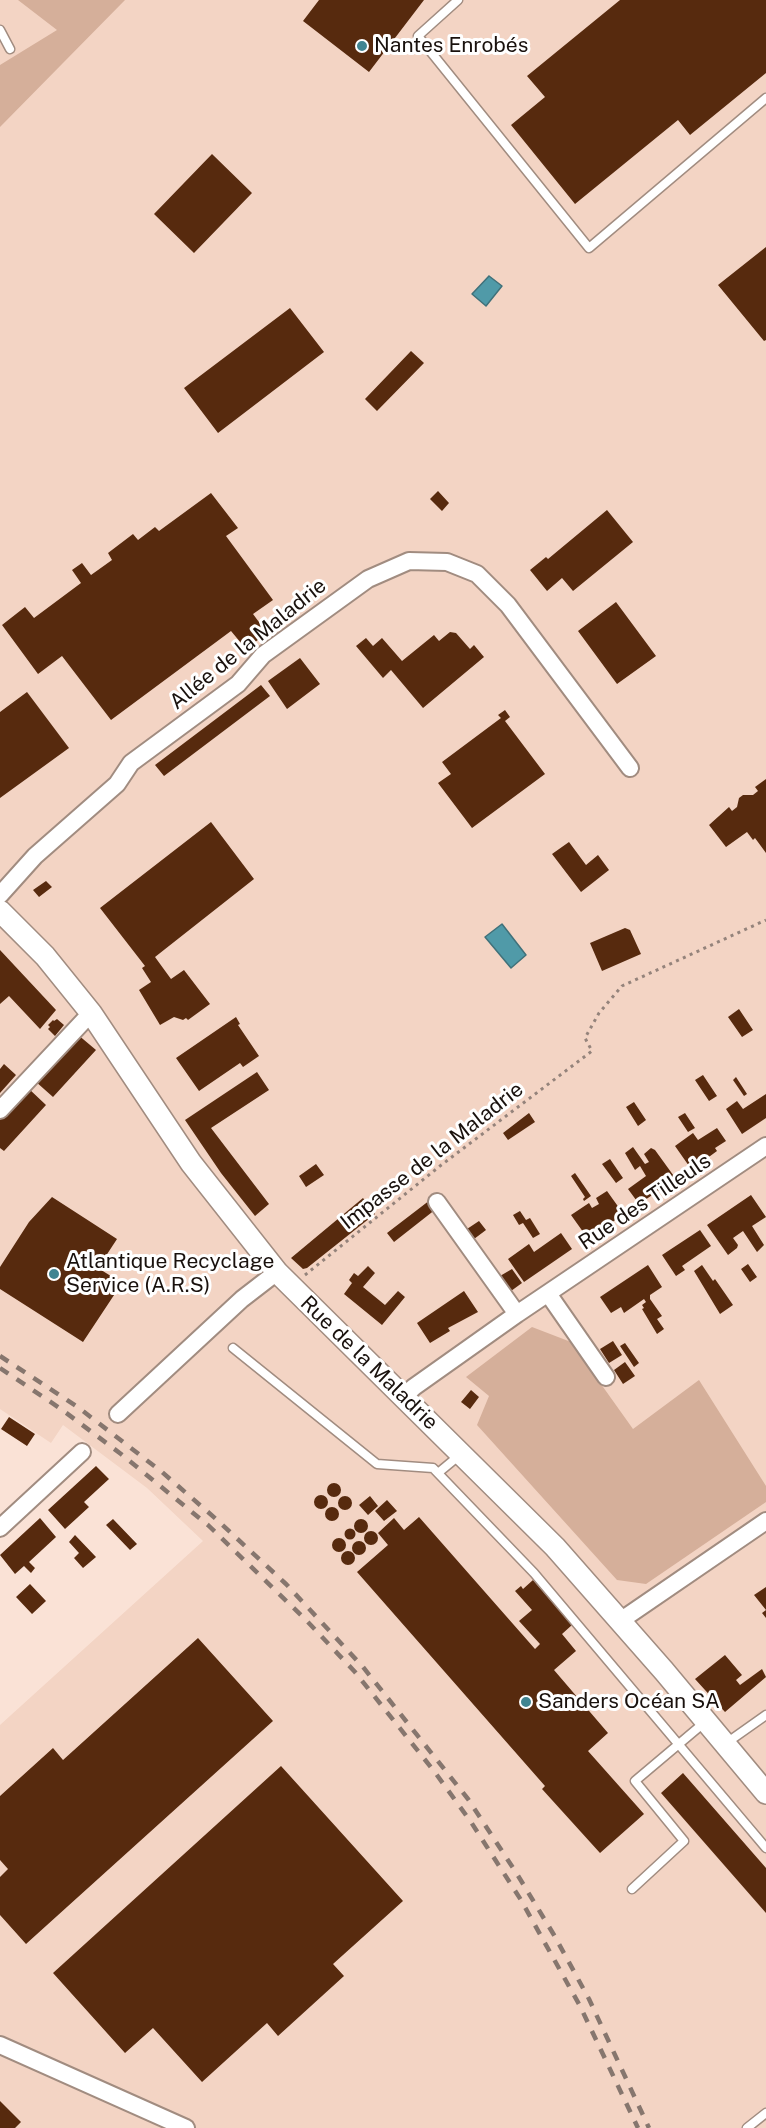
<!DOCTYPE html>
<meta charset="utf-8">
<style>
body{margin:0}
canvas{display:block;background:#fae2d6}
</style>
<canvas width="766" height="2128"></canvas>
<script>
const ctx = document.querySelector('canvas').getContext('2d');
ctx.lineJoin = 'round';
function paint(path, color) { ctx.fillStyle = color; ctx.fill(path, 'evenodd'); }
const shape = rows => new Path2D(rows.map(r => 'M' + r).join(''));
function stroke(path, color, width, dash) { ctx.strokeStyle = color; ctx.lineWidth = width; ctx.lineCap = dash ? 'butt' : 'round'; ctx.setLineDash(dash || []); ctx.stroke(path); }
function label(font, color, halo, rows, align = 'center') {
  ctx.font = font + ' "Public Sans",sans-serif'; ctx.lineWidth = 6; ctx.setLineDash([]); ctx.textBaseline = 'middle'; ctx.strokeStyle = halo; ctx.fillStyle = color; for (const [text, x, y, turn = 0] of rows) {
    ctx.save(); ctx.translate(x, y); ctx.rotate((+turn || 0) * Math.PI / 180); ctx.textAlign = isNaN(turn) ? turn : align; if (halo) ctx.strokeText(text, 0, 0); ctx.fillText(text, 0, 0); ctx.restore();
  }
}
paint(shape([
 [0,0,766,0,766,2128,0,2128,0,1725,203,1541,147,1488,63,1425,51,1443,0,1409]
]), '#f3d4c4');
paint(shape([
 [18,0,125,0,0,127,0,65,57,30],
 [532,1327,571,1342,633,1429,699,1380,766,1486,766,1502,646,1584,617,1580,477,1425,489,1396,466,1377]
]), '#d5af9a');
const water = shape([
 [489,276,502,286,486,306,472,294,489,276],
 [502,924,526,955,511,968,485,937,502,924]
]);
paint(water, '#509aa8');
stroke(water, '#40717a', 1.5);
paint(shape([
 [319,0,424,0,369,72,303,21],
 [620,0,766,0,766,73,690,135,678,120,575,204,511,125,545,97,527,76],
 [212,154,252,193,194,253,154,214],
 [766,247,766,340,764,341,718,285],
 [290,308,324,352,218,433,184,388],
 [411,351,424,363,377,411,365,399],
 [438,491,449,503,442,511,430,499],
 [211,493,238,528,226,536,273,600,253,614,267,633,246,649,231,631,111,720,62,656,38,674,2,625,25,607,34,618,81,583,72,570,82,563,91,575,112,560,108,553,133,534,138,540,155,527,159,531],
 [607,510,633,542,573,591,562,578,547,591,530,570,546,557,548,559],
 [616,602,656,656,617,684,578,631],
 [450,632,456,633,470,649,474,645,484,657,423,708,391,670,383,678,356,646,366,638,373,646,382,638,402,661,434,635,439,641],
 [300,658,320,684,287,709,268,681],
 [261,685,270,696,164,776,155,765],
 [27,692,69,748,0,798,0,712],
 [505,710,510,717,505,721,545,774,472,828,438,783,451,774,442,762,501,718,498,715],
 [766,779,766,853,755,838,753,840,747,832,726,847,709,825,729,807,732,811,737,807,739,798,743,795,753,795,758,791,755,787],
 [211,822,254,879,155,957,171,979,184,970,210,1004,188,1020,186,1018,183,1020,174,1017,160,1025,139,990,151,982,142,968,145,966,100,908],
 [569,842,586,865,598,855,609,870,581,892,552,854],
 [46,881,52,887,39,897,33,890],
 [625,928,630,930,641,954,602,971,590,943],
 [0,950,56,1010,40,1029,9,996,0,1004],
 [739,1009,753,1030,742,1037,728,1017],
 [236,1017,240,1024,238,1025,259,1056,243,1067,240,1063,199,1091,176,1058],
 [57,1019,64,1025,55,1036,48,1029,50,1027,48,1025,53,1020,54,1021],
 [77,1034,96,1050,53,1097,35,1081],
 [4,1064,16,1075,0,1093,0,1069],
 [257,1072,269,1090,211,1128,269,1204,255,1216,221,1173,185,1120],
 [703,1075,717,1096,709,1101,695,1080],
 [736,1077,747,1094,744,1096,733,1080],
 [28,1088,46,1105,4,1151,0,1148,0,1119],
 [766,1094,766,1118,742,1134,726,1109,737,1101,743,1109],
 [634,1102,646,1120,638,1126,626,1107],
 [529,1113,535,1122,508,1140,503,1133],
 [685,1113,695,1128,688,1132,678,1117],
 [717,1128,726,1141,715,1148,717,1151,702,1162,699,1159,689,1166,675,1146,693,1133,698,1140],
 [633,1147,645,1164,649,1162,644,1154,651,1148,655,1150,676,1179,639,1204,628,1189,646,1176,640,1166,635,1170,625,1153],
 [610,1159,623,1178,616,1183,602,1164],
 [316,1164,324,1175,306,1187,299,1176],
 [575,1173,591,1196,584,1201,583,1199,585,1197,571,1176],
 [607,1191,622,1212,615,1216,617,1219,594,1234,592,1232,586,1236,571,1215,589,1203,592,1208,599,1204,596,1198],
 [751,1195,766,1217,752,1226,764,1245,757,1252,743,1231,733,1238,738,1245,737,1248,728,1255,707,1225],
 [52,1197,117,1239,98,1268,122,1283,83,1342,0,1289,0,1267,29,1222],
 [434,1197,436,1209,394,1242,387,1233],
 [363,1198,375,1214,307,1268,303,1269,291,1258],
 [520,1211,526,1220,530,1218,540,1234,533,1238,523,1223,519,1225,513,1215],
 [479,1221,486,1230,474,1239,467,1229],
 [700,1230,711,1246,682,1266,685,1270,676,1276,662,1255],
 [561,1233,572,1249,524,1282,508,1259,529,1244,534,1252],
 [748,1264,757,1277,750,1282,741,1269],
 [648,1265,662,1287,650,1295,650,1299,662,1316,657,1319,664,1329,657,1334,642,1309,644,1308,642,1305,646,1302,644,1299,624,1313,621,1307,611,1313,600,1297],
 [702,1265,713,1281,715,1279,733,1305,720,1314,694,1271],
 [368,1266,375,1273,363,1287,385,1305,398,1291,405,1297,382,1325,344,1294,352,1283,349,1280,354,1273,358,1276],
 [512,1269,522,1283,511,1291,500,1276],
 [464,1291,478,1312,448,1328,450,1331,430,1343,417,1323],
 [613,1341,622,1355,609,1363,600,1349],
 [625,1343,639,1363,634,1367,620,1346],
 [625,1362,635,1376,623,1384,614,1370],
 [471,1390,479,1397,470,1409,461,1402],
 [9,1417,35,1434,27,1446,1,1429],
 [96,1466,109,1479,84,1502,89,1507,65,1529,48,1510],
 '327 1490a7 7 0 1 1 14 0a7 7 0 1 1-14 0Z',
 '314 1502a7 7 0 1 1 14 0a7 7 0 1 1-14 0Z',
 '338 1503a7 7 0 1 1 14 0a7 7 0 1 1-14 0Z',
 [370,1496,378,1506,368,1515,359,1505],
 [387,1500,397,1511,384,1521,375,1511],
 '325 1514a7 7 0 1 1 14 0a7 7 0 1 1-14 0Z',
 [419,1517,535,1649,540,1644,519,1621,532,1610,515,1591,521,1586,523,1589,533,1580,572,1625,562,1634,576,1651,554,1670,608,1733,588,1751,644,1814,600,1853,542,1789,545,1786,357,1572,388,1545,378,1533,394,1518,404,1530],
 [40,1518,56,1537,29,1562,35,1568,31,1573,24,1566,15,1574,0,1555],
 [113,1519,137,1544,130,1550,106,1525],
 '354 1526a7 7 0 1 1 14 0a7 7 0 1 1-14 0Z',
 '344.5 1534a5.5 5.5 0 1 1 11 0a5.5 5.5 0 1 1-11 0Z',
 '364 1538a7 7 0 1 1 14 0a7 7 0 1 1-14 0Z',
 [75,1535,96,1557,83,1568,74,1558,79,1553,69,1542],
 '332 1545a7 7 0 1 1 14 0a7 7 0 1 1-14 0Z',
 '352 1548a7 7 0 1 1 14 0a7 7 0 1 1-14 0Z',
 '341 1558a7 7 0 1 1 14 0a7 7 0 1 1-14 0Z',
 [30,1584,46,1601,32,1614,16,1597],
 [766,1587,766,1618,762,1613,766,1610,754,1595],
 [198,1638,273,1721,26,1944,0,1915,0,1877,8,1869,0,1860,0,1796,53,1748,63,1760],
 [725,1655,742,1675,736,1680,740,1685,762,1669,766,1677,725,1712,695,1679],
 [281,1766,403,1901,333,1964,344,1976,278,2036,267,2023,202,2082,153,2028,125,2053,53,1973],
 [683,1773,766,1868,766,1913,661,1793],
 [0,2101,21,2122,15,2128,0,2128]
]), '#572a0e');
const service = shape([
 [458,0,418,36,589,248,766,98],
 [0,30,10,49],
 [233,1348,377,1464,433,1468,534,1573,766,1848],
 [438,1473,461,1454],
 [725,1744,766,1715],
 [632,1889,684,1841,635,1781,705,1722],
 [747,2128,766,2113]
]);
const minor = shape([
 [0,895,35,856,117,784,131,763,238,684,263,655,368,579,409,561,447,562,477,574,508,605,630,768],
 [0,1110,91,1013],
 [437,1202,517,1314],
 [549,1295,606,1377],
 [404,1396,414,1387,517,1314,766,1146],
 [118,1414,242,1299,277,1272],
 [0,1528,82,1452],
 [620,1621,766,1521],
 [0,2045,186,2128]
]);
const tertiary = shape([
 [0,911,45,956,91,1013,191,1163,277,1272,555,1547,664,1671,766,1793]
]);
stroke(service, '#a18c80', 11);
stroke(minor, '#a18c80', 20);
stroke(tertiary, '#a18c80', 24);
stroke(shape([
 [305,1275,440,1166,592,1051,585,1038,599,1013,622,986,766,920]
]), '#94837b', 3, [3, 4.5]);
stroke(service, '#fff', 8);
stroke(minor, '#fff', 16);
stroke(tertiary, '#fff', 21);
stroke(shape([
 [0,1356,79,1408,162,1472,216,1519,286,1584,363,1667,468,1799,517,1874,554,1935,589,1999,649,2128],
 [0,1368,61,1409,121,1454,209,1526,306,1620,355,1672,434,1771,471,1822,521,1900,580,2006,638,2128]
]), '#86766e', 4.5, [10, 10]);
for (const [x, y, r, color] of [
 [362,46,6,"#3f8491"],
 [54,1274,6,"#3f8491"],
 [526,1702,6,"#3f8491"]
]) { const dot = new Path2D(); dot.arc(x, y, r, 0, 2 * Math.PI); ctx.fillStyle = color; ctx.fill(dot); stroke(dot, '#fff', 2); }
label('21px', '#19110d', '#fff', [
 ["Nantes Enrobés",374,46],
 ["Atlantique Recyclage",66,1262],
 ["Service (A.R.S)",66,1286],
 ["Sanders Océan SA",538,1702]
], 'left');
label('21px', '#19110d', '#fff', [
 ["Allée de la Maladrie",248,644,-39],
 ["Impasse de la Maladrie",432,1156,-38],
 ["Rue des Tilleuls",645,1202,-34],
 ["Rue de la Maladrie",369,1363,44]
]);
</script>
